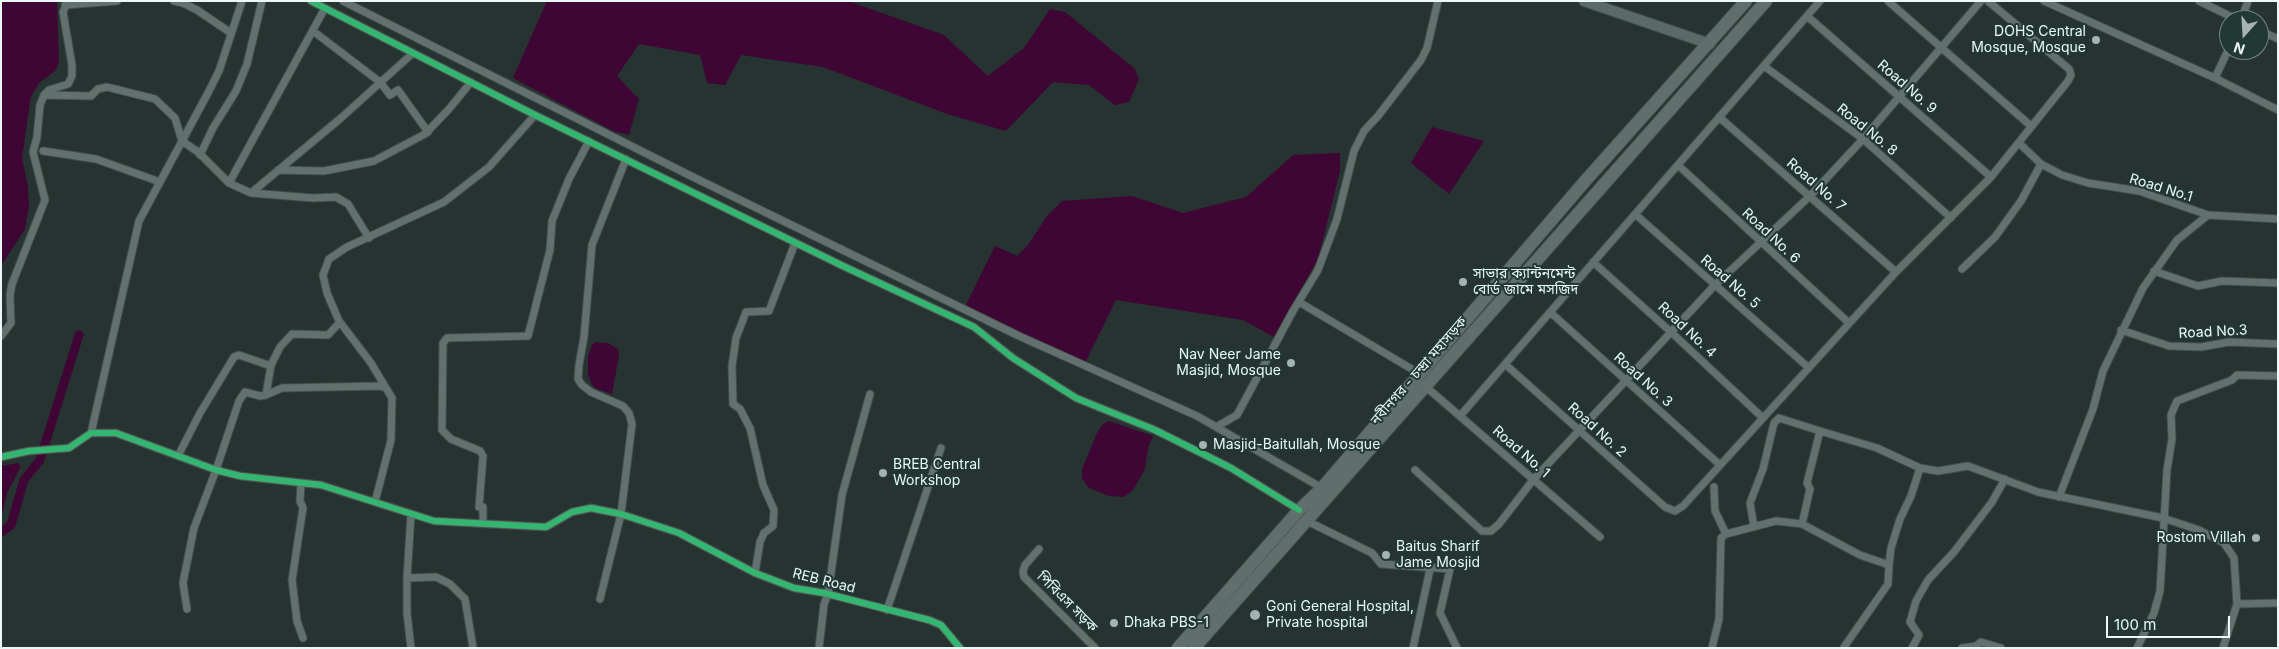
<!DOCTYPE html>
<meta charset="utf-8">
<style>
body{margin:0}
#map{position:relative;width:2279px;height:649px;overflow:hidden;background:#263330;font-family:Inter,sans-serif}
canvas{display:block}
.frame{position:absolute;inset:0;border:2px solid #ebf8f5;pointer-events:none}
.north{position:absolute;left:2219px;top:10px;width:50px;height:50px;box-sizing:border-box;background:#213834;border:1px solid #728581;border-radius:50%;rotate:199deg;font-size:14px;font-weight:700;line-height:20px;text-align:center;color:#ebf8f5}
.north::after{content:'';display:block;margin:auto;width:18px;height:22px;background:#a6b3b0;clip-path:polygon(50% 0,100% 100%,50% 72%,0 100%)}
.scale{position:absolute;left:2106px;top:616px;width:124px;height:22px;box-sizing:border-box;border:2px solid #ebf8f5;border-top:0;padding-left:6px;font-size:15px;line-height:18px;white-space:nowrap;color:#ebf8f5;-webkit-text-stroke:4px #213834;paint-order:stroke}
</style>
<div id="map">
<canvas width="2279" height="649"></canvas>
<div class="frame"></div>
<div class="north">N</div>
<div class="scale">100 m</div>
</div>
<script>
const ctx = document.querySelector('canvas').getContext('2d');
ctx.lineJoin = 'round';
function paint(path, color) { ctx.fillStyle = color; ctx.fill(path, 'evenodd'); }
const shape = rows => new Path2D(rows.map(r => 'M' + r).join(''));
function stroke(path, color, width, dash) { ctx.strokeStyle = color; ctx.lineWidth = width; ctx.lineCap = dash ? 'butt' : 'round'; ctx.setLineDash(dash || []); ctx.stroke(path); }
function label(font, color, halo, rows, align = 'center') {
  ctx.font = font + ' Inter,"Noto Sans Bengali",sans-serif'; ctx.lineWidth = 4; ctx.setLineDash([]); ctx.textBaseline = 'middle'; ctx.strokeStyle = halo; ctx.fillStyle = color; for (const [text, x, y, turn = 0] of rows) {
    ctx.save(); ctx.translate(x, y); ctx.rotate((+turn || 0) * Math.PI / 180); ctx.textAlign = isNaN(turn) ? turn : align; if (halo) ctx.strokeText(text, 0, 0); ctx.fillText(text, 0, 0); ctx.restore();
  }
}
paint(shape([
 [1,1,57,1,59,62,55,71,40,82,31,96,22,158,28,187,29,206,25,229,1,266],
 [547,1,848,1,944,35,988,76,1024,48,1050,9,1065,12,1134,68,1139,79,1129,102,1115,105,1089,85,1053,82,1006,131,947,114,823,67,741,55,725,85,707,83,700,55,639,44,617,76,639,99,629,135,613,131,513,78],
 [1432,127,1484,141,1449,194,1411,163],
 [1340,153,1340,171,1318,259,1274,337,1243,320,1116,300,1082,369,963,311,995,246,1017,256,1028,245,1047,216,1062,201,1132,196,1183,213,1246,197,1293,155],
 [595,342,608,343,618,349,619,355,612,394,595,388,591,383,588,373,588,357,592,345],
 [1109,421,1153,436,1148,448,1145,469,1133,490,1124,497,1109,496,1094,490,1088,487,1082,478,1082,469,1097,433,1103,424],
 [19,463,20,468,7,493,1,519,1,466]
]), '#3e0535');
stroke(shape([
 [1,532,11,525,24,480,40,460,79,335]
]), '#3e0535', 9);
const street = shape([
 [174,1,183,3,197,10,231,33],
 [311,1,535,115,845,267,974,327,1013,358,1076,398,1155,430,1231,468,1299,510],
 [343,1,691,176,1019,336,1197,416,1322,488],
 [1888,1,2031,126],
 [2044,1,2215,78,2278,110],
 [2199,1,2238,20],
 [65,5,117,1],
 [1807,16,1991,177],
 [2241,20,2248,1],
 [2259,30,2278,39],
 [313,31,380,82,390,95,398,90,428,132],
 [1764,66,1863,139,1951,218],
 [2215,78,2229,48],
 [44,95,91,96,98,89,107,87,155,99,175,118,182,141,198,152,229,183,251,193,313,198,336,197,348,204,369,238],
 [1719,117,1896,272],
 [2019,143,2041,164,2062,175,2088,183,2139,191,2208,215,2278,219],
 [43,151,96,159,160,182],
 [200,155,213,128,236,91,247,64,262,1],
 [1678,165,1849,323],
 [278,170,324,171,374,161,425,134,449,109,471,82],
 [229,183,325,8],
 [251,193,341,118,413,53],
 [1635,214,1809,368],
 [1593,262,1671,332,1763,418],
 [1962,269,1995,237,2021,201,2041,164],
 [2154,271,2198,286,2222,281,2278,283],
 [1299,302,1420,374],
 [1550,312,1720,465],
 [2121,330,2169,346,2201,347,2229,342,2278,344],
 [1,336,11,323,10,295,12,284,45,200,33,152,37,137,40,105,44,95,49,90,68,84,72,76,72,65,63,12,68,1],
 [1505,364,1665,507,1675,511,1683,506,1896,272,1991,177,2068,81,2071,75,2069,69,1988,1],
 [1425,386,1600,537],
 [266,395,282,388,379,386,386,388],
 [1460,416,1820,1],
 [1216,427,1237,415,1293,311,1318,270,1337,219,1354,151,1364,131,1378,116,1421,60,1427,48,1438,1],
 [91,433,139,221,209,91,219,71,242,1],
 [178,456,200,413,234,357,239,355,271,366],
 [1,457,29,451,69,448,91,433,116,433,216,470,240,476,321,485,434,521,546,527,572,512,591,508,621,514,679,533,755,573,794,588,824,593,929,620,941,625,960,648],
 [1415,470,1482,531,1491,531,1499,524,1533,480,1715,285,1810,196,1863,139,1981,1],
 [301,483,300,501,303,508,292,580,297,621,303,638],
 [1714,487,1715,511,1726,534],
 [2059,497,2093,409,2103,371,2143,288,2177,240,2208,215],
 [375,502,391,440,392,398,371,363,339,321,327,293,323,275,329,259,347,247,444,202,489,167,535,115],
 [411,514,407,578,436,577,450,584,465,599,473,648],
 [1307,521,1372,553,1381,564,1450,569,1440,613,1457,648],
 [483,524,483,507,479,507,483,456,480,451,451,439,442,430,443,343,447,338,528,336,550,250,552,221,569,179,589,141],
 [1802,524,1860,555,1889,565,1891,548,1900,519,1911,496,1920,468],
 [1754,527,1750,503,1763,469,1774,423,1779,418,1820,431],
 [1039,549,1025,565,1023,571,1024,577,1095,648],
 [755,573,760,542,764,533,773,526,774,510,763,485,750,428,740,409,733,404,732,366,736,338,746,312,769,311,795,243],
 [407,578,407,613,411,648],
 [600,599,621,514,632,424,629,413,623,406,591,392,582,385,578,379,579,365,584,337,592,245,626,159],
 [2237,604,2278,603],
 [187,609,183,583,194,528,216,470,239,401,245,392,260,396,266,395,271,365,280,347,292,334,328,335,340,322],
 [887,610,941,448],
 [1844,647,1888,584,1889,565],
 [819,648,824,604,828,594,842,495,870,394],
 [1413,648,1430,569],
 [1712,648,1719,619,1721,538,1726,534,1776,521,1802,524,1810,489,1807,483,1820,431,1877,448,1920,468,1938,471,1968,466,2038,492,2163,518,2199,530,2224,543,2234,558,2237,604,2223,648],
 [1912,648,1919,635,1910,622,1916,601,1928,580,1954,552,1992,502,2005,479],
 [1962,648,1976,646,1981,642,2001,648],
 [2137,648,2154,613,2160,591,2167,470,2172,439,2171,415,2177,401,2232,380,2237,375,2278,376]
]);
const secondary = shape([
 [1584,1,1710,44]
]);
const highway = shape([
 [1178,648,1299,510,1322,488,1586,180,1746,1],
 [1194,648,1766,1]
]);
stroke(street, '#424e4b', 9);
stroke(secondary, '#424e4b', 12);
stroke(highway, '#424e4b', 14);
stroke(street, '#62716e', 7);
stroke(secondary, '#596a67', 10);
stroke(highway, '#606f6c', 12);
stroke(shape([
 [311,1,535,115,845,267,974,327,1013,358,1076,398,1155,430,1231,468,1299,510],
 [1,457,29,451,69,448,91,433,116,433,216,470,240,476,321,485,434,521,546,527,572,512,591,508,621,514,679,533,755,573,794,588,824,593,929,620,941,625,960,648]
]), '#33b770', 6);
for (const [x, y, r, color] of [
 [2096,40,5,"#a6b3b0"],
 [1463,282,5,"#a6b3b0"],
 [1291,363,5,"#a6b3b0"],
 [1203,445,5,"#a6b3b0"],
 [883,473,5,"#a6b3b0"],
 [2256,538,5,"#a6b3b0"],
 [1386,555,5,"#a6b3b0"],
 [1255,615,6,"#a6b3b0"],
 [1114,623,5,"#a6b3b0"]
]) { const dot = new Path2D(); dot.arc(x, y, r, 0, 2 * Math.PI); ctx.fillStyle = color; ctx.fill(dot); stroke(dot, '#213834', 2); }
label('14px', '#ebf8f5', '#213834', [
 ["DOHS Central",2086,32,"right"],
 ["Mosque, Mosque",2086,48,"right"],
 ["সাভার ক্যান্টনমেন্ট",1473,274],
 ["বোর্ড জামে মসজিদ",1473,290],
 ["Nav Neer Jame",1281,355,"right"],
 ["Masjid, Mosque",1281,371,"right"],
 ["Masjid-Baitullah, Mosque",1213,445],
 ["BREB Central",893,465],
 ["Workshop",893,481],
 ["Rostom Villah",2246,538,"right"],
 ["Baitus Sharif",1396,547],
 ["Jame Mosjid",1396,563],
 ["Goni General Hospital,",1266,607],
 ["Private hospital",1266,623],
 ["Dhaka PBS-1",1124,623]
], 'left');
label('14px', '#ebf8f5', '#213834', [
 ["Road No. 9",1907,87,41],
 ["Road No. 8",1867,130,39],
 ["Road No. 7",1816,185,41],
 ["Road No.1",2161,188,17],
 ["Road No. 6",1771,236,43],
 ["Road No. 5",1730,282,41],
 ["Road No. 4",1687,330,43],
 ["Road No.3",2213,332,-3],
 ["নবীনগর - চন্দ্রা মহাসড়ক",1419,371,-49],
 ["Road No. 3",1643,380,42],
 ["Road No. 2",1597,430,42],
 ["Road No. 1",1521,452,41],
 ["REB Road",824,581,14],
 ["পিবিএস সড়ক",1067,602,45]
]);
</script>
